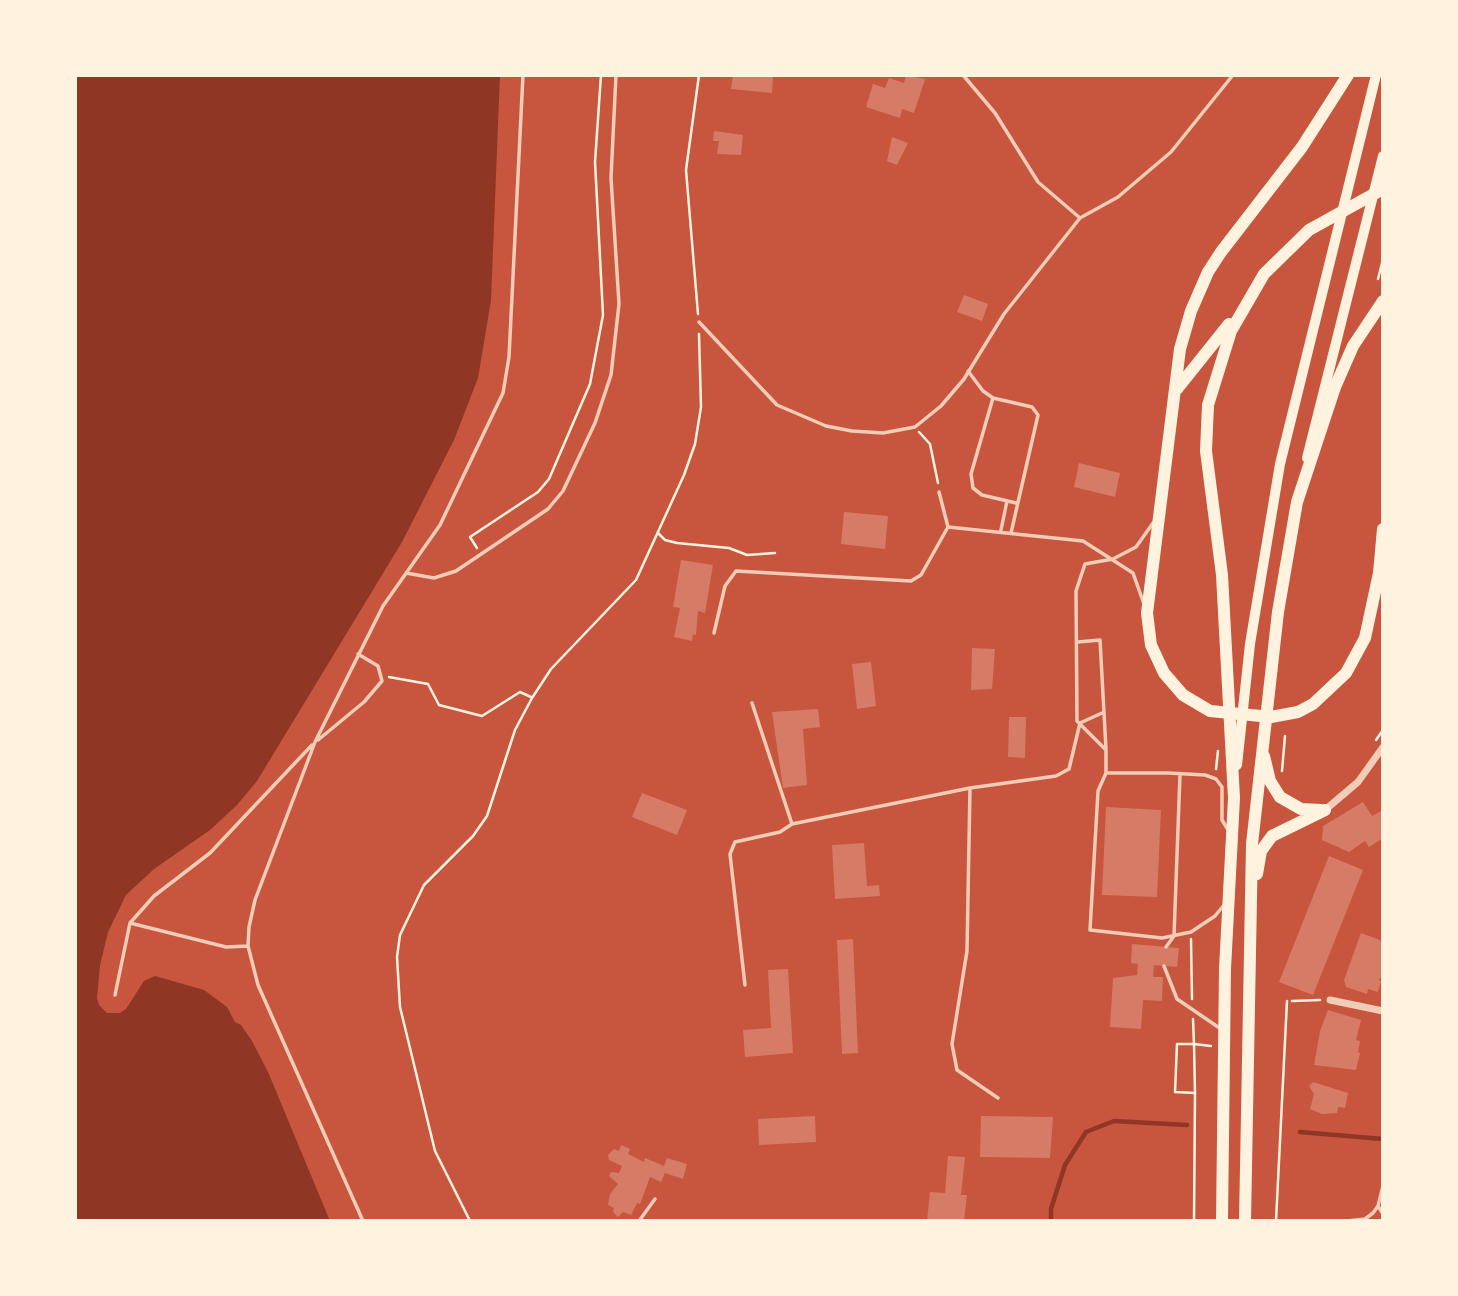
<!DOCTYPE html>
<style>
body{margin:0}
#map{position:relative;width:1458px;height:1296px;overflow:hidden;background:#c8553d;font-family:Arial,sans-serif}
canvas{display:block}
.frame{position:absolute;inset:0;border:77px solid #fff3e0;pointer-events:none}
</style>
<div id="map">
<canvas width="1458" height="1296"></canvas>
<div class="frame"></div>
</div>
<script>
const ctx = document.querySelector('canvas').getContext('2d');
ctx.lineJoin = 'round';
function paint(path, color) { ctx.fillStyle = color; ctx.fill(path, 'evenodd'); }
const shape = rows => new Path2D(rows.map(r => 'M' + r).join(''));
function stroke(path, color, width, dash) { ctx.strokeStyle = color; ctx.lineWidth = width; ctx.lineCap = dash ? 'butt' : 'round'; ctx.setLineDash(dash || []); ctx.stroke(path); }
paint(shape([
 [75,75,500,75,491,300,478,378,454,440,402,542,257,781,237,805,210,830,154,869,126,895,108,932,100,965,97,998,99,1005,107,1013,120,1013,126,1009,144,981,155,976,204,990,227,1007,235,1022,241,1025,252,1041,268,1072,330,1221,75,1221]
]), '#8f3625');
stroke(shape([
 [1300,1132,1383,1139],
 [1051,1221,1051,1209,1065,1165,1086,1132,1114,1121,1187,1125]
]), '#8f3625', 4.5);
paint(shape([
 [733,75,773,75,772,93,731,89],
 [906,75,925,79,914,113,902,109,900,118,866,107,873,84,885,88,889,78,904,83],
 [714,131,743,135,741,155,717,154,719,141,713,141],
 [892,137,908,143,897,165,887,161],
 [964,295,988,304,982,321,957,312],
 [1079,463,1120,473,1115,497,1074,487],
 [844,512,888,516,885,549,841,544],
 [681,560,713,565,705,613,698,611,696,635,693,634,692,641,674,637,680,608,673,607],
 [972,648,995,649,992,689,971,690],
 [871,662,876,706,857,709,852,664],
 [818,709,820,727,803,729,807,785,783,788,772,712],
 [1009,717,1026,717,1025,758,1008,757],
 [642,793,687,810,677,835,632,817],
 [1363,802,1372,816,1383,810,1383,838,1369,847,1365,841,1349,852,1322,840,1323,826],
 [1106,807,1161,810,1157,897,1102,895],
 [864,843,867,886,879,885,880,896,835,899,832,845],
 [1329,856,1363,870,1313,995,1279,982],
 [1361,933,1380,940,1383,948,1383,976,1378,980,1381,981,1378,992,1368,989,1367,994,1346,987,1344,980],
 [853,939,858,1053,842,1054,837,940],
 [1132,944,1179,948,1177,967,1154,965,1153,977,1163,977,1162,1001,1143,1000,1141,1029,1110,1027,1113,978,1137,975,1138,964,1131,963],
 [788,969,793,1053,745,1057,743,1030,771,1028,768,970],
 [1328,1010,1361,1020,1356,1040,1360,1041,1358,1052,1360,1053,1356,1070,1314,1065,1320,1031],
 [1313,1082,1348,1093,1345,1108,1338,1107,1337,1113,1322,1114,1310,1109,1314,1094,1309,1086],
 [815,1116,816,1142,759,1145,758,1119],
 [981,1116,1053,1117,1050,1158,980,1157],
 [621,1145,630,1149,628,1154,644,1162,645,1158,664,1166,667,1158,687,1164,683,1179,665,1173,661,1182,650,1177,640,1204,637,1203,631,1215,623,1212,618,1217,613,1212,614,1208,608,1205,610,1194,618,1184,609,1176,611,1172,619,1173,622,1166,609,1160,608,1155,614,1149,619,1151],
 [948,1156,965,1157,961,1195,967,1195,964,1221,927,1221,930,1192,945,1193]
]), '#d67c66');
stroke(shape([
 [1378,279,1383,259],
 [698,314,686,170,699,75],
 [919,432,930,444,938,483],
 [658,533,665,540,677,543,729,548,747,555,775,553],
 [477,548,470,537,538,492,549,479,590,384,603,315,595,162,601,75],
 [389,677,428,684,439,705,482,716,520,692,531,697],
 [1376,740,1383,730],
 [1216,769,1218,751],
 [1282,771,1285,736],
 [1191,939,1192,999],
 [1292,1001,1320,1000],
 [1193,1019,1194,1044,1195,1093,1175,1092,1177,1044,1194,1044,1211,1046],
 [470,1221,435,1151,400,1007,397,957,400,935,424,885,473,836,487,816,515,730,532,698,551,669,636,580,684,475,695,444,701,407,699,334],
 [1194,1221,1195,1093],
 [1276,1221,1287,1001]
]), '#fff3e0', 2.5);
stroke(shape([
 [963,75,995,113,1038,182,1080,218],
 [699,322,777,405,826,426,852,431,883,433,915,427,941,406,964,379,1004,314,1080,218,1118,197,1171,152,1233,75],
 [968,371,983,391,993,398,1032,407,1038,415,1011,533],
 [993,398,971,474,973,488,982,495,1016,503],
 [939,492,948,527,1083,541,1133,573,1144,604],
 [1153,523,1136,547,1113,559,1085,564,1076,591,1077,721,1106,750,1106,773,1098,791,1090,930,1162,938,1191,932,1215,916,1224,905],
 [1001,530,1007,501],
 [406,573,434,578,456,571,548,509,563,491,595,423,611,375,619,304,611,178,616,75],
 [714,633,725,586,736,571,911,581,921,575,948,527],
 [1078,642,1100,640,1106,749],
 [752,703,792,824],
 [318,740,364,702,382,681,378,666,358,654],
 [1106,773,1168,773,1205,775,1216,779,1222,787,1222,820,1228,830],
 [970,788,967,951,952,1044,957,1070,998,1098],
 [248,946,226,947,130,923,154,896,210,853,312,745],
 [1166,947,1174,936,1180,775],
 [1164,966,1177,999,1221,1029],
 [745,985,730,854,735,842,780,832,792,824,970,788,1056,776,1069,769,1080,723,1102,713],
 [115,995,130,923],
 [1378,1206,1383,1214],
 [363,1221,258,985,248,946,249,927,255,900,315,742,383,606,440,525,503,393,509,357,523,75],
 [639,1221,655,1199],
 [1347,1221,1365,1219,1373,1213,1378,1206,1383,1186]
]), '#f1ccb7', 3.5);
stroke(shape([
 [1325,810,1358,782,1383,747],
 [1330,1000,1383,1011]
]), '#f1ccb7', 7);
stroke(shape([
 [1307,458,1383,156],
 [1237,765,1250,644,1280,464,1376,75]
]), '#fff3e0', 10);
stroke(shape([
 [1348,75,1302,147,1221,252,1208,272,1191,311,1180,349,1147,613,1151,645,1164,673,1183,695,1210,711,1271,717,1298,712,1313,704,1346,673,1365,638,1379,573,1383,529],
 [1177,389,1229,324],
 [1264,756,1270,781,1280,797,1301,809,1321,810],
 [1257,874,1261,851,1272,836,1325,810],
 [1222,1221,1225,969,1234,798,1222,575,1206,451,1208,405,1231,331,1264,274,1309,230,1383,189],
 [1245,1221,1252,844,1278,612,1297,502,1335,387,1353,346,1383,301]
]), '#fff3e0', 12);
</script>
